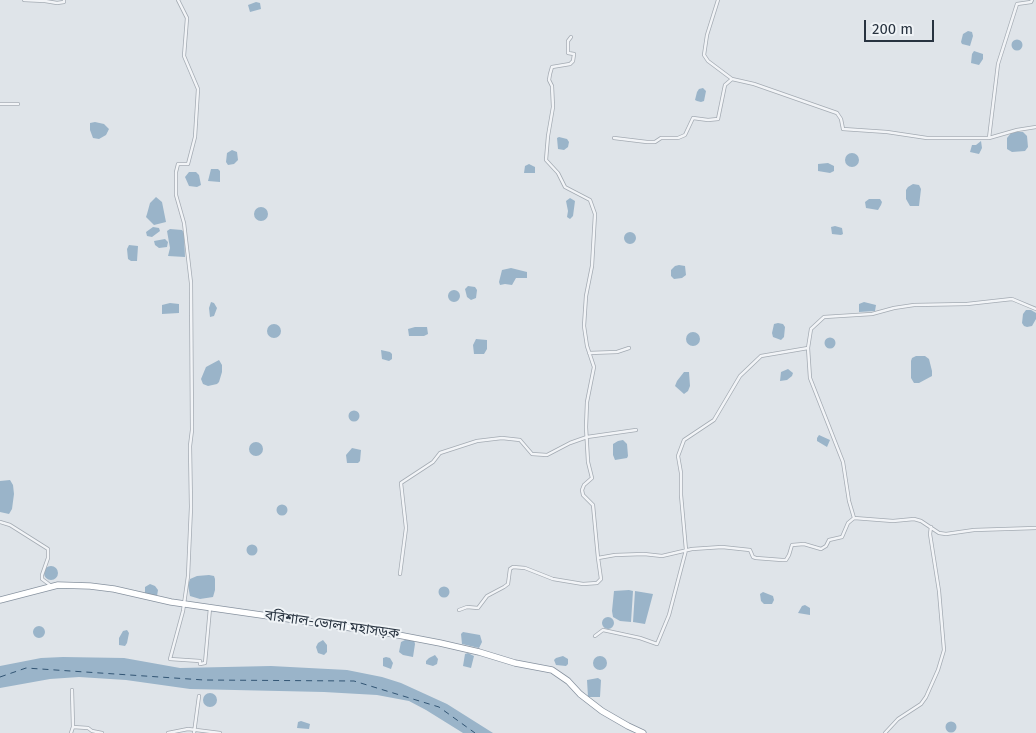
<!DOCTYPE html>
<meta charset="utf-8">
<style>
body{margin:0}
#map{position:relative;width:1036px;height:733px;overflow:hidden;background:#dfe4e9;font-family:"Fira Sans",sans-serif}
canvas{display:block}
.scale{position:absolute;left:864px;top:20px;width:70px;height:22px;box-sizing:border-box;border:2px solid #283340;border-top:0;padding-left:6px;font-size:15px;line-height:18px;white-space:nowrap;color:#283340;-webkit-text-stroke:4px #eff3f6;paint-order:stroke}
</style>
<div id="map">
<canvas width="1036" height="733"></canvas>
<div class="scale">200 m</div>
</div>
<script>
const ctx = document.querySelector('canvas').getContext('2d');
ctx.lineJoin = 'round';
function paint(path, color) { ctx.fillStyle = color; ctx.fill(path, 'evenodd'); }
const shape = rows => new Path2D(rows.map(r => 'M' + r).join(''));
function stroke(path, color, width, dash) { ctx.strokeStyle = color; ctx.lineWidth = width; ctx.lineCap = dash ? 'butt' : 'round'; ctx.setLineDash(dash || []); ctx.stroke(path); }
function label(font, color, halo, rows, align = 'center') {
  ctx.font = font + ' "Fira Sans","Noto Sans Bengali",sans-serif'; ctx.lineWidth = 4; ctx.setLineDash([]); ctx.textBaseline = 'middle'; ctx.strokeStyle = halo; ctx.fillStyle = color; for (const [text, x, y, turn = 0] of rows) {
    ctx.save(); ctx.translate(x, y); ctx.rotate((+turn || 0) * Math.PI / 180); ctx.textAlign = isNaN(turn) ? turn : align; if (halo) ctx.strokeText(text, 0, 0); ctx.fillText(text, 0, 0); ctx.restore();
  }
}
paint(shape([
 [256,2,260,3,261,9,250,12,248,5],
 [968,31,972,32,973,36,970,46,962,44,961,42,963,34],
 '1011.5 45a5.5 5.5 0 1 1 11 0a5.5 5.5 0 1 1-11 0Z',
 [974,51,983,54,983,59,979,65,971,63,972,54],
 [703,88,706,91,704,101,701,102,697,101,695,100,697,92,699,89],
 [95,122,104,124,109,129,106,135,99,139,93,138,90,130,90,123],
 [1015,132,1023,132,1027,136,1028,147,1025,151,1012,152,1007,149,1007,138,1011,133],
 [559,137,567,139,569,142,568,147,564,150,558,149,557,138],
 [981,141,982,148,979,154,970,152,972,145,976,145],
 [232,150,237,152,238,160,234,164,228,165,226,162,227,153],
 '845 160a7 7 0 1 1 14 0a7 7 0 1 1-14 0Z',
 [828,163,834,166,834,171,830,173,818,171,818,164],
 [529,164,535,167,535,173,524,173,525,166],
 [211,169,218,169,220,171,220,182,208,181],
 [189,172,196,172,199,175,201,185,197,187,189,186,185,177],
 [913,184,919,185,921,189,919,206,910,206,906,199,906,190,908,187],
 [156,197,162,202,166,222,154,225,146,217,147,214,150,203],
 [570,198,575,201,573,216,570,219,567,217,568,211,566,201],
 [869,199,880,199,882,202,881,205,878,210,866,208,865,202],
 '254 214a7 7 0 1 1 14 0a7 7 0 1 1-14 0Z',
 [835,226,842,228,843,234,841,235,832,234,831,227],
 [153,227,159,228,160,231,152,237,147,236,146,232],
 [170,229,182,230,184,233,185,257,168,256,170,248,167,231],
 '624 238a6 6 0 1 1 12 0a6 6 0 1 1-12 0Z',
 [165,239,168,242,167,247,159,248,155,245,154,241],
 [129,245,138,246,137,261,131,261,128,259,127,249],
 [679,265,685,266,686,275,682,278,674,279,671,276,671,270,675,266],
 [511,268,527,272,527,278,516,278,512,285,505,284,500,285,499,282,502,270],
 [468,286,475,287,477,290,476,298,471,300,467,297,465,289],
 '448 296a6 6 0 1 1 12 0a6 6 0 1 1-12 0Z',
 [211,302,214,303,217,308,214,316,210,317,209,308],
 [864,302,876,305,875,311,859,312,859,304],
 [170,303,179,304,179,313,162,314,162,305],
 [1026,310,1031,310,1036,313,1036,319,1032,326,1027,327,1024,326,1022,323,1023,314],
 [778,323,783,324,785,327,784,337,781,340,773,337,772,333,774,324],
 '267 331a7 7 0 1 1 14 0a7 7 0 1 1-14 0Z',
 [415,327,427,327,428,334,424,336,409,336,408,329],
 '686 339a7 7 0 1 1 14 0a7 7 0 1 1-14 0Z',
 '824.5 343a5.5 5.5 0 1 1 11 0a5.5 5.5 0 1 1-11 0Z',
 [476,339,487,340,487,349,484,354,474,354,473,345],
 [381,350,390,352,392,354,392,359,389,361,382,359],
 [916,356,925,356,929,359,932,371,932,376,919,383,914,383,911,378,911,361,912,358],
 [219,360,222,365,222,372,219,382,217,384,208,386,203,384,201,379,206,367],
 [788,369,793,373,792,376,787,380,780,381,781,372],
 [684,372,689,372,690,386,688,391,684,394,675,386,677,381],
 '348.5 416a5.5 5.5 0 1 1 11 0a5.5 5.5 0 1 1-11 0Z',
 [819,435,830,440,827,447,817,441,817,438],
 [623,440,627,444,628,456,627,458,615,460,613,455,613,444,618,441],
 '249 449a7 7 0 1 1 14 0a7 7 0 1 1-14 0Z',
 [352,448,361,450,360,461,358,463,347,463,346,455],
 [10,480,13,485,14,494,12,509,9,514,0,512,0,481],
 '276.5 510a5.5 5.5 0 1 1 11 0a5.5 5.5 0 1 1-11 0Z',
 '246.5 550a5.5 5.5 0 1 1 11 0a5.5 5.5 0 1 1-11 0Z',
 '44 573a7 7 0 1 1 14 0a7 7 0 1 1-14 0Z',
 [209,575,214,576,215,579,215,590,213,597,200,599,190,596,188,585,190,579,197,576],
 [150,584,155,586,158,590,157,596,145,593,145,587],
 '438.5 592a5.5 5.5 0 1 1 11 0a5.5 5.5 0 1 1-11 0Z',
 [629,590,633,591,631,622,620,621,613,617,612,611,614,591],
 [635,591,653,594,645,624,633,622],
 [763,592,773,596,774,600,772,604,764,604,761,601,760,594],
 [805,605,810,608,810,615,798,613,802,606],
 '602 623a6 6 0 1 1 12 0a6 6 0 1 1-12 0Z',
 '33 632a6 6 0 1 1 12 0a6 6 0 1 1-12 0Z',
 [127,630,129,633,127,643,125,646,119,645,119,638,123,631],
 [463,632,480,635,482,642,479,648,462,644,461,634],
 [407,639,414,640,415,644,413,657,403,655,399,652,401,642],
 [323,640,327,645,327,652,324,655,318,653,316,647,318,643],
 [468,653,474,656,471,668,463,666,465,654],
 [435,655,438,659,437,664,433,666,426,664,426,661,429,658],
 '593 663a7 7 0 1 1 14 0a7 7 0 1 1-14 0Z',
 [563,656,568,659,568,664,566,666,556,665,554,660,556,658],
 [63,657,124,658,180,668,271,666,347,670,382,677,401,683,447,704,493,733,463,733,426,710,409,701,377,695,324,692,190,689,126,680,79,677,50,679,0,688,0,666,41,658],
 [386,657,390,658,393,663,391,669,383,666,383,658],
 [598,678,601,680,600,697,588,697,587,680],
 '203 700a7 7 0 1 1 14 0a7 7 0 1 1-14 0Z',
 [301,721,310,724,309,729,297,728,298,722],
 '945.5 727a5.5 5.5 0 1 1 11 0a5.5 5.5 0 1 1-11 0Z'
]), '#9ab4c9');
stroke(shape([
 [0,677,26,668,204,680,354,681,439,707,475,733]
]), '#325574', 1, [6, 5]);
const street = shape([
 [24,0,45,1,57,3,64,2,64,0],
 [178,0,187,18,184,56,198,89,195,137,188,164,178,164,176,172,176,195,184,223,191,283,192,430,190,446,191,507,188,576,183,611,170,659,200,661,200,664,205,663,210,608],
 [718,0,707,35,704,55,708,61,732,79],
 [571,37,568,41,568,53,574,54,573,61,570,64,552,67,550,74,549,80,552,86,553,107,548,136,546,160,558,173,565,187,590,200,595,214,592,266,586,296,584,326,587,346,594,367,587,402,586,427,588,462,592,478,584,485,582,490,583,495,593,505,598,558],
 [0,104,18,104],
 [614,138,647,142,655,142,661,138,678,138,685,135,693,118,708,120,718,119,725,85,732,79,754,84,837,113,841,119,843,129,887,132,927,138,989,138,1017,130,1036,127],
 [989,138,998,64,1017,4,1031,2,1032,0],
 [589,353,617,352,629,348],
 [854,518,849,501,843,462,810,378,808,348,811,329,824,317,872,314,894,308,914,305,967,304,1012,299,1036,309],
 [0,522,10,525,48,549,48,558,42,575,42,579,50,585],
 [400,574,406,528,401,483,433,462,440,453,477,441,502,438,520,440,532,454,547,455,570,443,587,437,636,430],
 [459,610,467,607,478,608,487,596,504,587,508,584,510,569,513,567,525,568,553,579,583,584,597,583,601,579,598,558,615,555,644,554,662,556,692,549,722,547,750,550,753,557,756,558,782,560,786,560,789,555,792,545,804,544,821,549,826,546,829,540,842,537,848,523,854,518,893,521,914,519,921,521,939,533,946,534,974,530,1036,528],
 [595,636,603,630,640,638,657,644,669,615,686,550,681,495,681,473,678,456,684,440,714,420,740,376,761,356,808,348],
 [72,690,73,727,88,728,92,731,102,733],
 [71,733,73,727],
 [168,733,188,729,220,733],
 [194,733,199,696],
 [885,733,898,719,921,704,926,697,938,670,944,650,939,591,930,534,931,527]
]);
const highway = shape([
 [0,600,58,585,90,586,114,589,171,602,393,634,440,643,479,652,515,663,552,670,568,681,580,694,602,711,628,726,643,733]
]);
stroke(street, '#a4abb3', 4);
stroke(highway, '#87929f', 7);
stroke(street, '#f2f4f7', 2.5);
stroke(highway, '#fff', 5.5);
label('14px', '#283340', '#eff3f6', [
 ["বরিশাল-ভোলা মহাসড়ক",332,625,8]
]);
</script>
